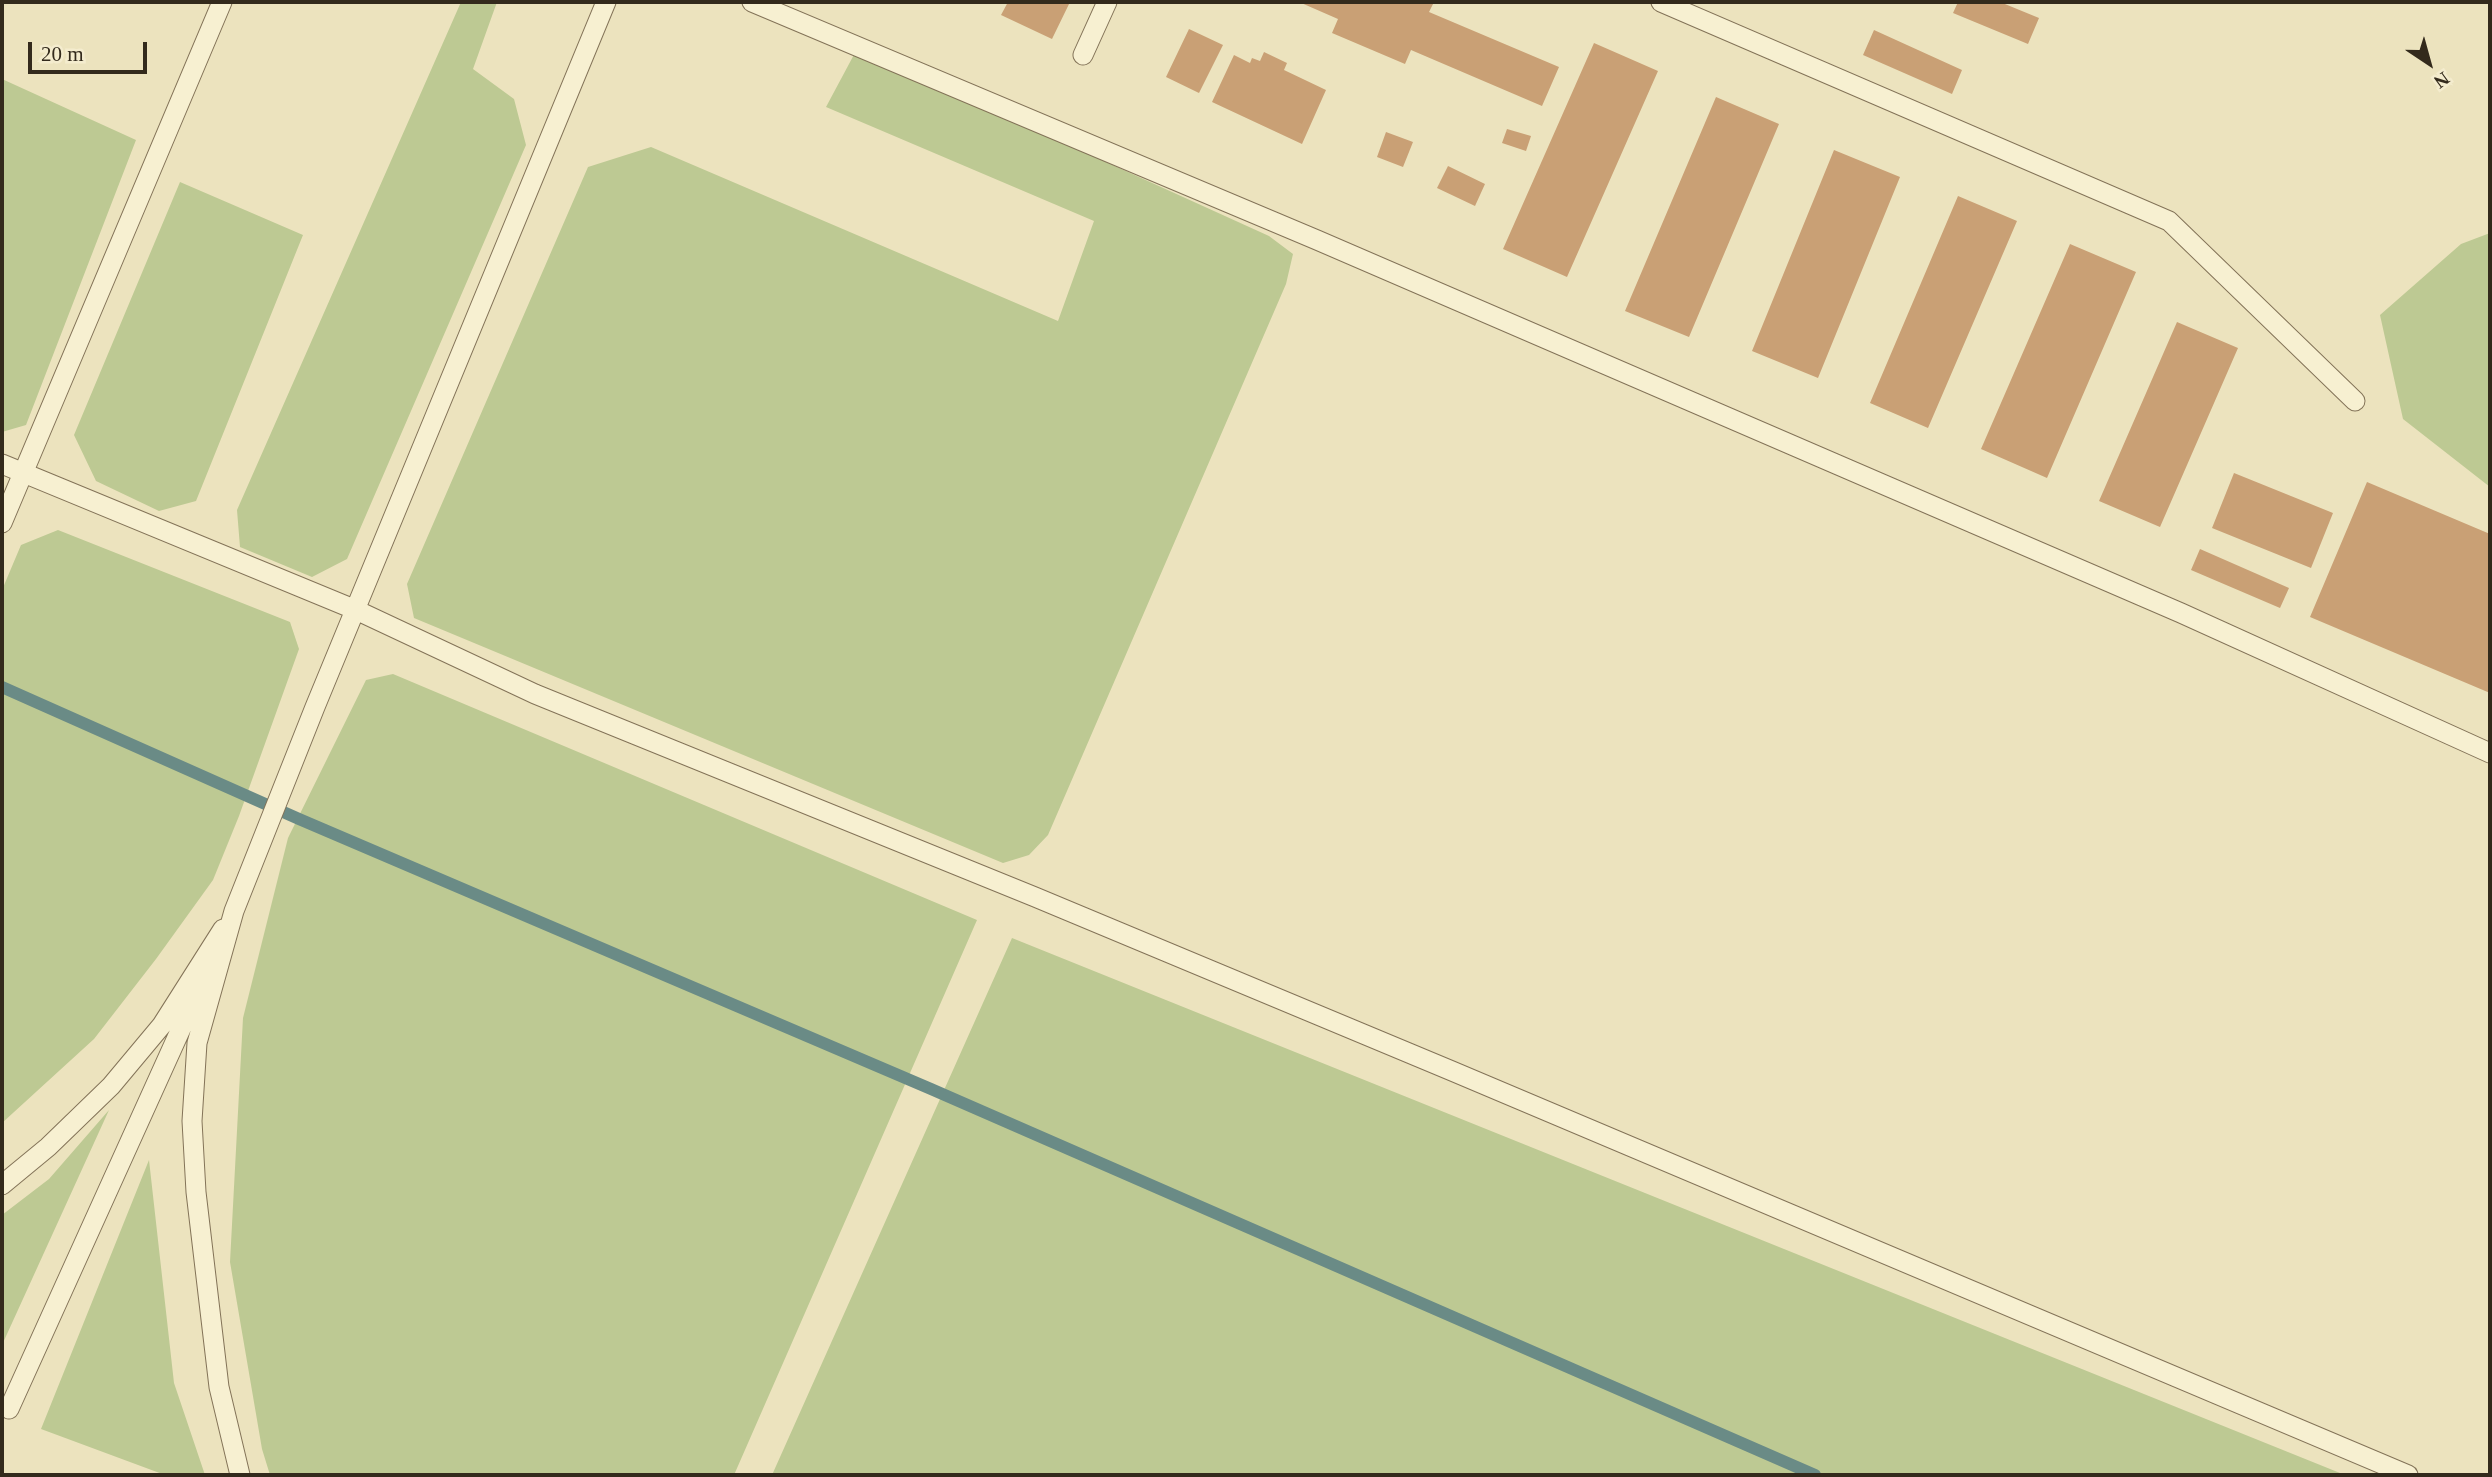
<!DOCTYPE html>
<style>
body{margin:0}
#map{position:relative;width:2492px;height:1477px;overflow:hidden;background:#ece3be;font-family:Georgia,serif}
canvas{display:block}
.frame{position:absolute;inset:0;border:4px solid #332a1c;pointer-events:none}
.north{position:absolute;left:2394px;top:28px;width:70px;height:70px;-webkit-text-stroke:5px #f4ecce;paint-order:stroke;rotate:144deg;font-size:19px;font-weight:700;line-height:28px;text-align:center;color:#332a1c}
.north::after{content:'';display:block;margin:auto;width:24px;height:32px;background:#332a1c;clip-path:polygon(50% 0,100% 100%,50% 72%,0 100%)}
.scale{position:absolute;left:28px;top:42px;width:119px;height:32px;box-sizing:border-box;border:4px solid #332a1c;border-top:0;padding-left:9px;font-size:21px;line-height:24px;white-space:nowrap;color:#332a1c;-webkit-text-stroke:5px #f4ecce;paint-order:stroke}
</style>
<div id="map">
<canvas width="2492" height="1477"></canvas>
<div class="frame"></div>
<div class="north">N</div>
<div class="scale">20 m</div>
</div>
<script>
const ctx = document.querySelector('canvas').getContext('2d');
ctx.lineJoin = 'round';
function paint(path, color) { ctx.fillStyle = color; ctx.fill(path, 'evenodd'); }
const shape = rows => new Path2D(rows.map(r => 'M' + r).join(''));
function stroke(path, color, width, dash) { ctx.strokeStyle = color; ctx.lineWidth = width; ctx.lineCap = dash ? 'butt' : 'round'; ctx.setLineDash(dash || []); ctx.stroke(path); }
paint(shape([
 [461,2,497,2,473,69,514,99,526,145,347,559,312,577,240,547,237,510],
 [857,49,1269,236,1293,254,1286,284,1048,835,1029,855,1003,863,414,618,407,584,588,167,651,147,1058,321,1094,221,826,107],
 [2,79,136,140,26,425,2,432],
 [180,182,303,235,196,501,159,511,96,481,74,435],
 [2490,233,2490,487,2403,419,2380,315,2461,244],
 [58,530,290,622,299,649,239,816,213,880,156,959,94,1039,2,1123,2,590,21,545],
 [393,674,977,920,734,1475,270,1475,262,1449,230,1262,243,1018,288,838,366,680],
 [1012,938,2345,1475,772,1475],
 [109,1110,2,1345,2,1215,49,1179],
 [149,1160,174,1383,205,1475,165,1475,41,1429]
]), '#bdc993');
stroke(shape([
 [2,687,299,819,931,1089,1815,1475]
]), '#6a8b86', 12);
paint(shape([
 [1008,2,1070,2,1052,39,1001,15],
 [1299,2,1434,2,1429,12,1559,67,1542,106,1411,50,1405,64,1332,33,1338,19],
 [1958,2,2000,2,2039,18,2028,44,1953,13],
 [1189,29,1223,45,1199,93,1166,77],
 [1874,30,1962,70,1952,94,1863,55],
 [1594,43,1658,71,1567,277,1503,249],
 [1264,52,1287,63,1284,70,1326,90,1302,144,1212,102,1234,55,1250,63,1252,58,1260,61],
 [1716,97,1779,124,1689,337,1625,311],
 [1507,129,1531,136,1526,151,1502,143],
 [1386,132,1413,142,1403,167,1377,157],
 [1834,150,1900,177,1818,378,1752,351],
 [1448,166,1485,184,1475,206,1437,188],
 [1958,196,2017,221,1928,428,1870,403],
 [2070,244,2136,272,2047,478,1981,449],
 [2177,322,2238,348,2160,527,2099,501],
 [2234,473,2333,513,2311,568,2212,528],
 [2367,482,2490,534,2490,693,2310,617],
 [2200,549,2289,588,2280,608,2191,570]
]), '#c9a075');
const lane = shape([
 [752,2,1317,240,2181,613,2490,753],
 [1661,2,2169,221,2355,401],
 [1083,55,1107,2],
 [2,464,356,610,535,694,1035,897,1452,1071,2408,1475],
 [2,523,222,2],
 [2,1185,48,1147,111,1086,162,1025,223,929],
 [9,1409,208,969],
 [240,1475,219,1387,196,1192,192,1121,197,1043,234,911,315,707,606,2]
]);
stroke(lane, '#837358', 21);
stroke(lane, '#f7f0d1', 19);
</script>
